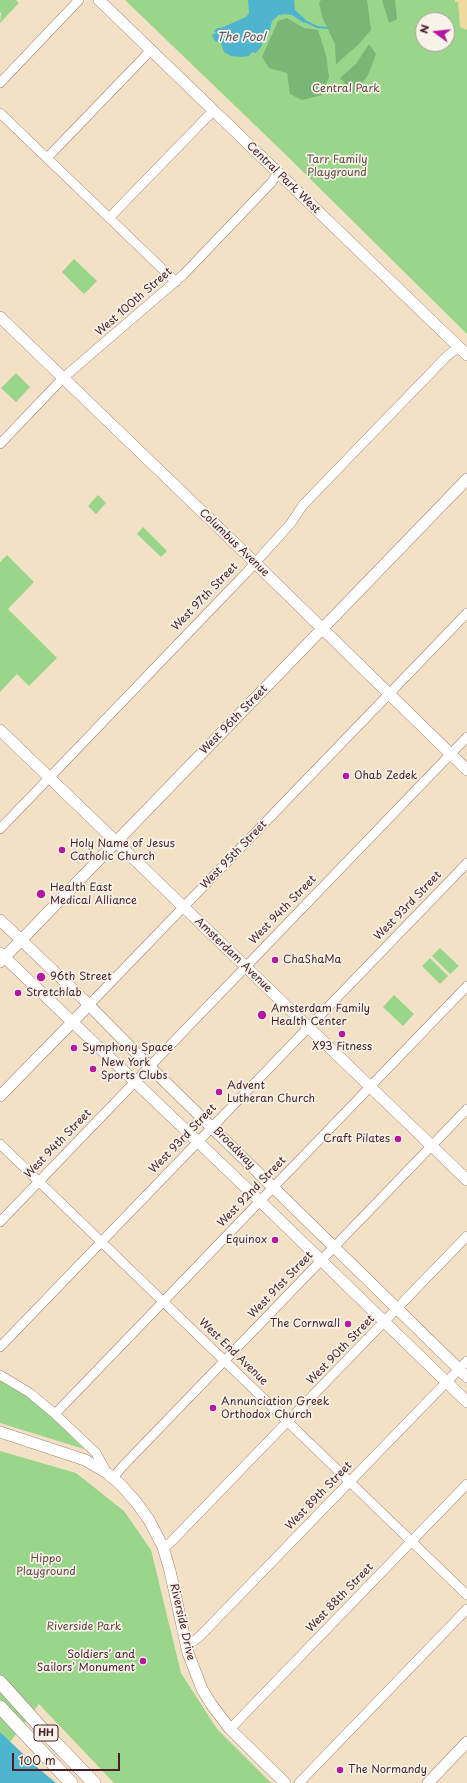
<!DOCTYPE html>
<style>
body{margin:0}
#map{position:relative;width:467px;height:1783px;overflow:hidden;background:#f3e1c6;font-family:"Playpen Sans",sans-serif}
canvas{display:block}
.north{position:absolute;left:415px;top:12px;width:40px;height:40px;box-sizing:border-box;background:#f7f3e8;border:1px solid #b29e9c;border-radius:50%;rotate:285deg;font-size:11px;font-weight:700;line-height:16px;text-align:center;color:#4a1f2b}
.north::after{content:'';display:block;margin:auto;width:14px;height:18px;background:#b5179e;clip-path:polygon(50% 0,100% 100%,50% 72%,0 100%)}
.scale{position:absolute;left:12px;top:1753px;width:108px;height:18px;box-sizing:border-box;border:2px solid #4a1f2b;border-top:0;padding-left:5px;font-size:12px;line-height:14px;white-space:nowrap;color:#4a1f2b;-webkit-text-stroke:3px #f7f3e8;paint-order:stroke}
</style>
<div id="map">
<canvas width="467" height="1783"></canvas>
<div class="north">N</div>
<div class="scale">100 m</div>
</div>
<script>
const ctx = document.querySelector('canvas').getContext('2d');
ctx.lineJoin = 'round';
function paint(path, color) { ctx.fillStyle = color; ctx.fill(path, 'evenodd'); }
const shape = rows => new Path2D(rows.map(r => 'M' + r).join(''));
function stroke(path, color, width, dash) { ctx.strokeStyle = color; ctx.lineWidth = width; ctx.lineCap = dash ? 'butt' : 'round'; ctx.setLineDash(dash || []); ctx.stroke(path); }
function label(font, color, halo, rows, align = 'center') {
  ctx.font = font + ' "Playpen Sans",sans-serif'; ctx.lineWidth = 3.5; ctx.setLineDash([]); ctx.textBaseline = 'middle'; ctx.strokeStyle = halo; ctx.fillStyle = color; for (const [text, x, y, turn = 0] of rows) {
    ctx.save(); ctx.translate(x, y); ctx.rotate((+turn || 0) * Math.PI / 180); ctx.textAlign = isNaN(turn) ? turn : align; if (halo) ctx.strokeText(text, 0, 0); ctx.fillText(text, 0, 0); ctx.restore();
  }
}
paint(shape([
 [0,0,16,0,19,3,0,23,1,13,0,12],
 [125,0,467,0,467,334,284,153],
 [423,20,447,20,447,44,423,44],
 [74,259,97,281,84,294,62,272],
 [16,373,30,387,16,402,1,388],
 [98,495,106,503,96,514,88,506],
 [143,527,167,551,161,557,137,534],
 [7,555,34,582,8,609,57,658,29,686,17,674,0,692,0,562],
 [440,948,459,966,450,974,432,956],
 [430,958,448,976,440,984,422,966],
 [394,995,414,1014,403,1026,383,1007],
 [0,1379,19,1389,55,1420,84,1449,0,1423],
 [0,1451,76,1473,124,1511,151,1550,181,1673,217,1729,271,1783,114,1783,39,1704,10,1742,0,1732]
]), '#99d58a');
paint(shape([
 [321,0,367,0,371,30,358,45,336,64,335,44,323,19,319,3],
 [382,0,395,0,397,19,389,23],
 [287,18,304,28,318,30,326,55,329,77,322,95,302,100,290,94,287,73,269,68,262,57,278,21],
 [369,44,376,54,368,75,354,94,340,78,356,64]
]), '#7ab676');
paint(shape([
 [455,0,467,0,467,30,460,27,458,2,455,2]
]), '#eeda9e');
paint(shape([
 [248,0,294,0,295,10,305,19,306,22,304,23,292,15,285,14,279,15,272,21,270,30,264,38,261,47,256,53,252,52,249,56,241,57,231,56,224,52,221,43,215,41,212,35,216,33,214,31,217,28,221,28,246,17,249,13],
 [0,1732,38,1768,56,1783,0,1783]
]), '#4fb5ce');
stroke(shape([
 [305,21,317,27,327,28]
]), '#4fb5ce', 2);
const minor = shape([
 [0,83,79,0],
 [0,113,176,282],
 [47,158,151,50],
 [109,218,213,111],
 [0,444,63,378,183,275,271,183,278,173],
 [0,829,246,573,291,523,303,505,448,355,459,347],
 [89,1005,467,613],
 [0,1144,467,1595],
 [0,1222,467,737],
 [0,1347,467,863],
 [0,1375,30,1393,55,1414,96,1453,107,1473],
 [55,1414,467,986],
 [113,1478,122,1467,467,1109],
 [163,1547,170,1543,467,1236],
 [186,1643,194,1641,200,1636,467,1361],
 [230,1729,467,1484],
 [299,1783,467,1609]
]);
const major = shape([
 [99,0,467,355],
 [0,317,247,555,467,770],
 [0,730,467,1180],
 [0,920,83,999,149,1066,467,1377],
 [0,953,260,1201,467,1402],
 [0,962,467,479],
 [0,1096,89,1005],
 [0,1432,85,1460,107,1473,121,1485,136,1502,149,1520,163,1547,170,1571,188,1653,202,1689,211,1704,230,1729,285,1783],
 [428,1783,467,1742]
]);
const highway = shape([
 [0,1682,43,1730,94,1783],
 [0,1707,71,1783]
]);
stroke(minor, '#9e8078', 10);
stroke(major, '#9e8078', 12);
stroke(highway, '#9e8078', 14);
stroke(minor, '#fff', 9);
stroke(major, '#fff', 11);
stroke(highway, '#fff', 13);
for (const [x, y, r, color] of [
 [346,776,4,"#b5179e"],
 [62,850,4,"#b5179e"],
 [41,894,5,"#b5179e"],
 [275,960,4,"#b5179e"],
 [41,977,5,"#b5179e"],
 [18,993,4,"#b5179e"],
 [262,1015,5,"#b5179e"],
 [342,1034,4,"#b5179e"],
 [74,1048,4,"#b5179e"],
 [93,1069,4,"#b5179e"],
 [219,1092,4,"#b5179e"],
 [398,1139,4,"#b5179e"],
 [275,1240,4,"#b5179e"],
 [348,1324,4,"#b5179e"],
 [213,1408,4,"#b5179e"],
 [143,1661,4,"#b5179e"],
 [340,1770,4,"#b5179e"]
]) { const dot = new Path2D(); dot.arc(x, y, r, 0, 2 * Math.PI); ctx.fillStyle = color; ctx.fill(dot); stroke(dot, '#f7f3e8', 1.5); }
for (const [x, y, w] of [
 [46,1733,24]
]) { const box = new Path2D(); box.roundRect(x - w / 2, y - 8, w, 16, 3); ctx.fillStyle = '#f7f3e8'; ctx.fill(box); stroke(box, '#4a1f2b', 1); }
label('bold 10px', '#4a1f2b', null, [
 ["HH",46,1733]
]);
label('11px', '#5e4c43', '#f7f3e8', [
 ["Central Park",346,89],
 ["Tarr Family",337,160],
 ["Playground",337,173],
 ["Hippo",46,1559],
 ["Playground",46,1572],
 ["Riverside Park",84,1627]
]);
label('11px', '#4a1f2b', '#f7f3e8', [
 ["Central Park West",283,178,44],
 ["West 100th Street",134,302,-41],
 ["Columbus Avenue",234,543,44],
 ["West 97th Street",205,597,-46],
 ["West 96th Street",234,720,-46],
 ["West 95th Street",234,855,-46],
 ["West 93rd Street",408,906,-46],
 ["West 94th Street",283,910,-46],
 ["Amsterdam Avenue",233,955,44],
 ["West 93rd Street",183,1139,-46],
 ["West 94th Street",58,1144,-46],
 ["Broadway",234,1148,45],
 ["West 92nd Street",252,1192,-46],
 ["West 91st Street",281,1285,-46],
 ["West 90th Street",341,1350,-46],
 ["West End Avenue",233,1352,44],
 ["West 89th Street",319,1496,-46],
 ["West 88th Street",340,1598,-46],
 ["Riverside Drive",182,1622,77]
]);
label('11px', '#4a1f2b', '#f7f3e8', [
 ["Ohab Zedek",354,776],
 ["Holy Name of Jesus",70,844],
 ["Catholic Church",70,857],
 ["Health East",50,888],
 ["Medical Alliance",50,901],
 ["ChaShaMa",283,960],
 ["96th Street",50,977],
 ["Stretchlab",26,993],
 ["Amsterdam Family",271,1009],
 ["Health Center",271,1022],
 ["X93 Fitness",342,1047,"center"],
 ["Symphony Space",82,1048],
 ["New York",101,1063],
 ["Sports Clubs",101,1076],
 ["Advent",227,1086],
 ["Lutheran Church",227,1099],
 ["Craft Pilates",390,1139,"right"],
 ["Equinox",267,1240,"right"],
 ["The Cornwall",340,1324,"right"],
 ["Annunciation Greek",221,1402],
 ["Orthodox Church",221,1415],
 ["Soldiers' and",135,1655,"right"],
 ["Sailors' Monument",135,1668,"right"],
 ["The Normandy",348,1770]
], 'left');
label('italic 12px', '#4c5464', '#f7f3e8', [
 ["The Pool",241,38]
]);
</script>
